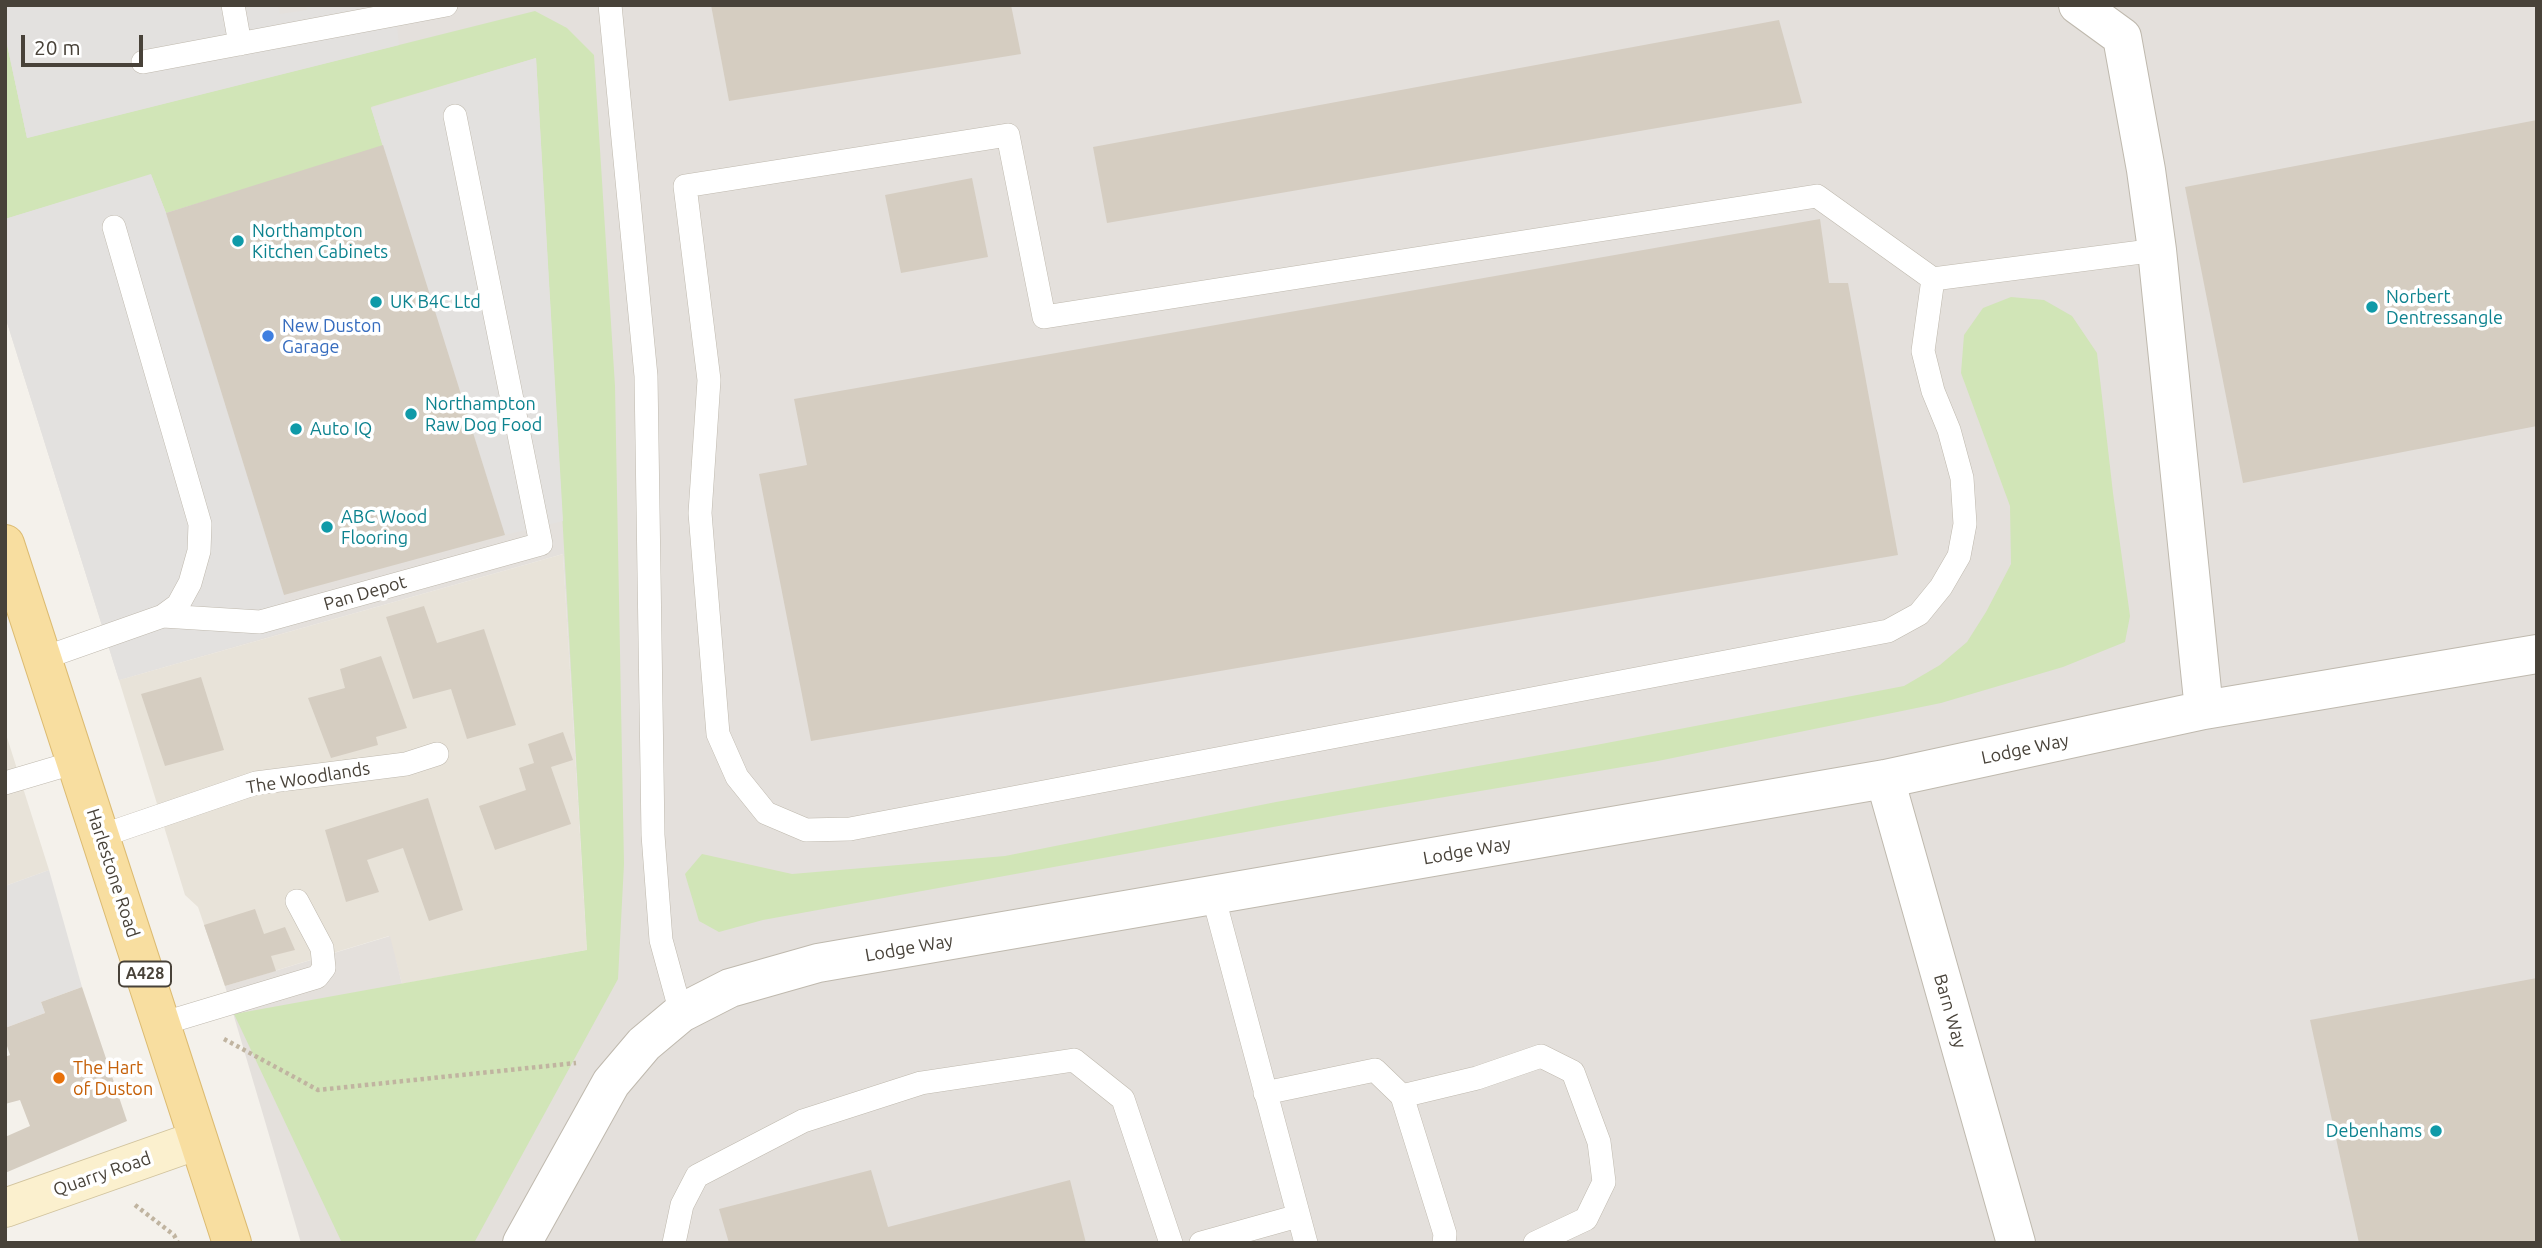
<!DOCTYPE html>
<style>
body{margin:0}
#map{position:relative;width:2542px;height:1248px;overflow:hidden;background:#f4f1eb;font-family:Ubuntu,sans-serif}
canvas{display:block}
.frame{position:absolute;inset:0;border:7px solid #484239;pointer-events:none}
.scale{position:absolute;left:21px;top:35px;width:122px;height:32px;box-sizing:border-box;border:4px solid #484239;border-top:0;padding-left:9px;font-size:21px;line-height:24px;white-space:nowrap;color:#484239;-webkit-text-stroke:5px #fff;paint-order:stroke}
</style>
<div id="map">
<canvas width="2542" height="1248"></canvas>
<div class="frame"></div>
<div class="scale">20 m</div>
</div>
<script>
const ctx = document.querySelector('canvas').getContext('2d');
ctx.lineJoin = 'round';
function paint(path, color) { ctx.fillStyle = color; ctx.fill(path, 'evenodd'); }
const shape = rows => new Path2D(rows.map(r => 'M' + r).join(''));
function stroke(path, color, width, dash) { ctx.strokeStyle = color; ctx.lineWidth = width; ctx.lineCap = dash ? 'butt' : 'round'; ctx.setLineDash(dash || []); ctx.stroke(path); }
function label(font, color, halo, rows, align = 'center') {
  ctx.font = font + ' Ubuntu,sans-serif'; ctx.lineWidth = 7; ctx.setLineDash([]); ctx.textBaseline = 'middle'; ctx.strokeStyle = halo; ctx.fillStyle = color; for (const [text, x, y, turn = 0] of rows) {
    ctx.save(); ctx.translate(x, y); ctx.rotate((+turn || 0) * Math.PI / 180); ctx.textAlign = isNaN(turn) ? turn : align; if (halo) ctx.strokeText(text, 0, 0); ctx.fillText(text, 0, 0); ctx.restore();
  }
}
paint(shape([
 [563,554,587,950,402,984,389,936,225,986,198,907,185,895,119,680],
 [5,731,49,870,5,886]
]), '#e8e3d9');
paint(shape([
 [5,5,2537,5,2537,1243,301,1243,225,986,390,936,402,984,587,950,563,554,119,680,5,316]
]), '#e4e0dc');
paint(shape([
 [535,11,567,28,594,55,615,386,624,864,618,979,474,1243,342,1243,234,1014,587,950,536,58,371,107,383,147,166,213,151,175,5,219,5,35,27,138],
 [2011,297,2044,300,2072,316,2097,353,2113,493,2130,616,2125,642,2063,667,1941,703,1658,761,1350,813,763,920,719,932,699,921,685,874,702,854,792,874,1005,856,1276,802,1596,745,1904,686,1940,665,1967,642,1986,612,2011,564,2010,506,1961,373,1964,335,1983,308]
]), '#d1e5b7');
paint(shape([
 [5,5,278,5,280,14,307,10,306,5,395,5,399,45,27,138,5,35],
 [536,58,563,521,505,535,371,108],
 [151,174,166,213,284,595,290,630,119,680,5,316,5,219],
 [49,870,82,987,41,1002,45,1013,5,1028,5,886]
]), '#e3e1df');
paint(shape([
 [711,5,1011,5,1021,54,729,101],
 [1779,20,1802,103,1107,223,1093,147],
 [2537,120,2537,426,2243,483,2185,187],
 [383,145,505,535,284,595,166,213],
 [972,178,988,257,901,273,885,195],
 [1820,219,1829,283,1848,283,1898,555,811,741,759,474,807,465,794,399],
 [424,606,437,643,484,629,516,725,467,739,451,689,413,699,386,617],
 [381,656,407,728,376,737,378,745,331,758,308,698,345,688,340,669],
 [201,677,224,750,165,766,141,694],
 [563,732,573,760,551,767,571,824,495,850,479,806,526,790,519,768,534,763,528,744],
 [428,798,463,910,429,921,403,848,367,860,379,892,346,902,325,830],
 [255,909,264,934,285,927,295,950,271,956,276,971,225,986,204,925],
 [2537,978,2537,1243,2359,1243,2310,1020],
 [82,987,127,1121,5,1173,5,1137,30,1126,20,1100,5,1104,5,1057,10,1055,5,1040,5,1028,45,1013,41,1002],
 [871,1170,888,1227,1070,1180,1086,1243,729,1243,719,1209]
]), '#d5cdc1');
const lane = shape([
 [233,5,240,44],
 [610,5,646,376,653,835,661,940,681,1013],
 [143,62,446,5],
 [1933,279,1923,351,1933,391,1949,430,1962,478,1965,524,1959,556,1941,587,1919,614,1888,631,850,829,806,830,766,813,737,777,718,734,700,513,709,380,685,186,1008,135,1044,317,1817,196,1933,279,2157,250],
 [163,616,260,622,541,544,455,116],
 [41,659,163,616,178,605,190,583,199,551,200,524,114,227],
 [5,783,76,762],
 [101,836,256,783,406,764,437,754],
 [1213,895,1306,1243],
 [161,1024,317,977,324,968,322,948,297,901],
 [1265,1093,1375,1070,1402,1096,1477,1078,1541,1056,1573,1072,1599,1142,1604,1182,1586,1219,1535,1243],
 [1402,1096,1445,1234,1444,1243],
 [674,1243,682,1205,697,1176,803,1121,921,1083,1074,1060,1123,1099,1171,1243],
 [1201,1243,1298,1216]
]);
const street = shape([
 [2078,5,2122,37,2146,170,2157,250,2204,710],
 [1885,779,2016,1243],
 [522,1243,611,1083,644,1044,681,1013,730,988,818,963,1885,779,2204,710,2537,654]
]);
const secondary = shape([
 [5,1208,198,1140]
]);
const primary = shape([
 [5,544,232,1243]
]);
stroke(lane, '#bfb9ae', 24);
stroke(street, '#bfb9ae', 40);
stroke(secondary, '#d1c39d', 40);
stroke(primary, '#dcbb71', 40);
stroke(shape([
 [224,1039,318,1090,576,1063],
 [135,1205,174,1235,178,1243]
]), '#c0b4a0', 4.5, [3.5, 3.5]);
stroke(lane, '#fff', 23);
stroke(street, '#fff', 38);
stroke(secondary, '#fbf0ce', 38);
stroke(primary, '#f8dea0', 38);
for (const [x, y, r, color] of [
 [238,241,7,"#0f9aa8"],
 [376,302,7,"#0f9aa8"],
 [2372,307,7,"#0f9aa8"],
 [268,336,7,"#3f7fe0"],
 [411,414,7,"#0f9aa8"],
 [296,429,7,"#0f9aa8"],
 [327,527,7,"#0f9aa8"],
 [59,1078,7,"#e8710a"],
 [2436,1131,7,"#0f9aa8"]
]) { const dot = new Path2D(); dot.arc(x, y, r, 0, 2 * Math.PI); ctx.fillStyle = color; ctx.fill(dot); stroke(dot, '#fff', 2.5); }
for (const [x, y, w] of [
 [145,974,52]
]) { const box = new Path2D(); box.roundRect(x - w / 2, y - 12.5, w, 25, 5); ctx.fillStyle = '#fff'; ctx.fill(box); stroke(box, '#484239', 2); }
label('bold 16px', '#484239', null, [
 ["A428",145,974]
]);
label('18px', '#0d838f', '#fff', [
 ["Northampton",252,231],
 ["Kitchen Cabinets",252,252],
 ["Norbert",2386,297],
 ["Dentressangle",2386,318],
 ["UK B4C Ltd",390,302],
 ["Northampton",425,404],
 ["Raw Dog Food",425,425],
 ["Auto IQ",310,429],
 ["ABC Wood",341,517],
 ["Flooring",341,538],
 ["Debenhams",2422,1131,"right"]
], 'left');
label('18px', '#366cbe', '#fff', [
 ["New Duston",282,326],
 ["Garage",282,347]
], 'left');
label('18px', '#484239', '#fff', [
 ["Pan Depot",365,593,-16],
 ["Lodge Way",2025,749,-12],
 ["The Woodlands",308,778,-9],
 ["Lodge Way",1467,851,-10],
 ["Harlestone Road",113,873,72],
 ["Lodge Way",909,948,-10],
 ["Barn Way",1950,1011,74],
 ["Quarry Road",102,1174,-19]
]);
label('18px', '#c56008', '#fff', [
 ["The Hart",73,1068],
 ["of Duston",73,1089]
], 'left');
</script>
